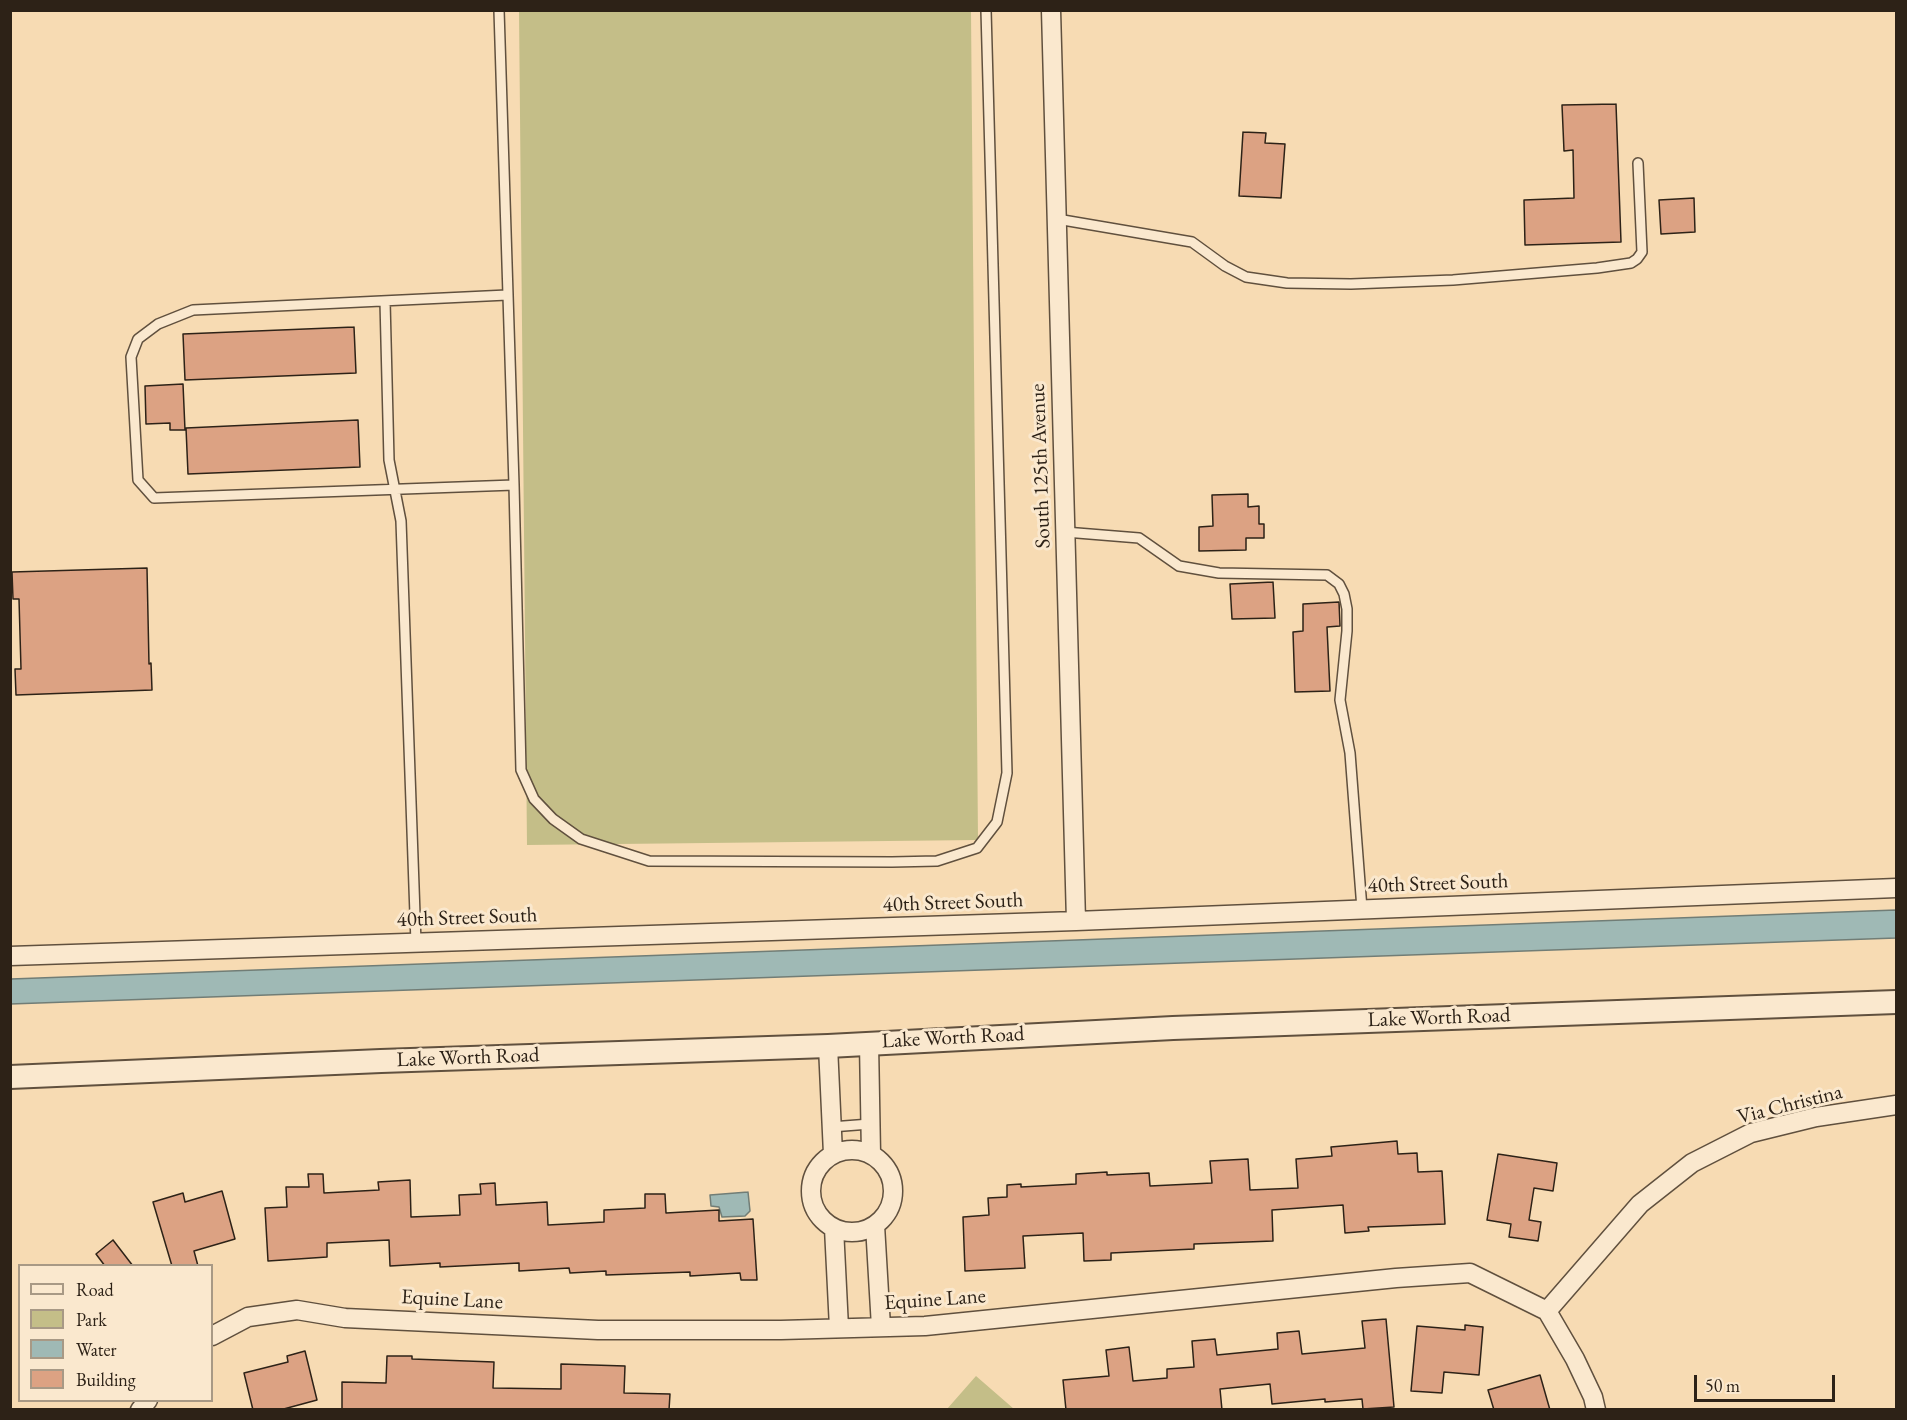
<!DOCTYPE html>
<style>
body{margin:0}
#map{position:relative;width:1907px;height:1420px;overflow:hidden;background:#f7dbb3;font-family:"EB Garamond",serif}
canvas{display:block}
.frame{position:absolute;inset:0;border:12px solid #2d2217;pointer-events:none}
.legend{position:absolute;left:18px;top:1264px;width:195px;height:138px;box-sizing:border-box;background:#fae8ce;border:2px solid #a89985;margin:0;padding:8px 10px;list-style:none;font-size:18px;color:#2d2217}
.legend li{display:flex;align-items:center;gap:12px;height:30px}
.legend b{width:30px;border:2px solid #a89985}
.scale{position:absolute;left:1694px;top:1375px;width:141px;height:27px;box-sizing:border-box;border:3px solid #2d2217;border-top:0;padding-left:8px;font-size:18px;line-height:21px;white-space:nowrap;color:#2d2217;-webkit-text-stroke:4px #fae8ce;paint-order:stroke}
</style>
<div id="map">
<canvas width="1907" height="1420"></canvas>
<div class="frame"></div>
<ul class="legend">
<li><b style="height:8px;background:#fae8ce"></b>Road</li>
<li><b style="height:16px;background:#c4be88"></b>Park</li>
<li><b style="height:16px;background:#9fb9b5"></b>Water</li>
<li><b style="height:16px;background:#dca283"></b>Building</li>
</ul>
<div class="scale">50 m</div>
</div>
<script>
const ctx = document.querySelector('canvas').getContext('2d');
ctx.lineJoin = 'round';
function paint(path, color) { ctx.fillStyle = color; ctx.fill(path, 'evenodd'); }
const shape = rows => new Path2D(rows.map(r => 'M' + r).join(''));
function stroke(path, color, width, dash) { ctx.strokeStyle = color; ctx.lineWidth = width; ctx.lineCap = dash ? 'butt' : 'round'; ctx.setLineDash(dash || []); ctx.stroke(path); }
function label(font, color, halo, rows, align = 'center') {
  ctx.font = font + ' "EB Garamond",serif'; ctx.lineWidth = 6; ctx.setLineDash([]); ctx.textBaseline = 'middle'; ctx.strokeStyle = halo; ctx.fillStyle = color; for (const [text, x, y, turn = 0] of rows) {
    ctx.save(); ctx.translate(x, y); ctx.rotate((+turn || 0) * Math.PI / 180); ctx.textAlign = isNaN(turn) ? turn : align; if (halo) ctx.strokeText(text, 0, 0); ctx.fillText(text, 0, 0); ctx.restore();
  }
}
paint(shape([
 [519,11,971,11,978,840,527,845],
 [976,1376,1014,1409,947,1409]
]), '#c4be88');
const water = shape([
 [1896,910,1896,938,10,1004,11,979,1896,910],
 [748,1192,750,1211,745,1216,722,1217,719,1207,711,1206,710,1195,748,1192]
]);
paint(water, '#9fb9b5');
stroke(water, '#717d76', 1.5);
const building = shape([
 [1616,104,1621,242,1525,245,1524,200,1574,198,1573,150,1564,151,1562,105,1616,104],
 [1243,132,1266,133,1265,143,1285,144,1281,198,1239,196,1243,132],
 [1694,198,1695,232,1661,234,1659,200,1694,198],
 [354,327,356,373,185,380,183,334,354,327],
 [183,384,185,430,170,430,170,423,146,424,145,386,183,384],
 [358,420,360,467,188,474,186,428,358,420],
 [1248,494,1248,507,1259,506,1259,524,1264,524,1264,538,1246,538,1246,550,1199,551,1199,527,1213,526,1212,495,1248,494],
 [147,568,149,664,151,663,152,690,16,695,15,669,21,669,19,599,13,599,12,572,147,568],
 [1273,582,1275,618,1232,619,1230,584,1273,582],
 [1339,602,1340,626,1327,627,1330,691,1295,692,1293,632,1303,631,1303,604,1339,602],
 [1397,1141,1398,1154,1417,1153,1418,1172,1442,1171,1445,1224,1368,1227,1369,1231,1345,1233,1343,1205,1272,1210,1273,1241,1194,1244,1194,1249,1111,1253,1111,1260,1084,1261,1083,1233,1023,1236,1025,1268,965,1271,963,1217,989,1215,988,1198,1007,1197,1007,1185,1021,1184,1021,1187,1076,1184,1076,1174,1107,1172,1107,1175,1149,1173,1150,1186,1212,1183,1210,1161,1248,1159,1250,1190,1298,1188,1296,1159,1332,1156,1331,1147,1397,1141],
 [1498,1154,1557,1163,1553,1191,1534,1188,1529,1220,1541,1222,1538,1241,1509,1237,1511,1224,1487,1220,1498,1154],
 [308,1174,323,1174,324,1193,379,1190,378,1182,410,1180,411,1217,460,1215,459,1195,481,1194,480,1184,495,1183,496,1205,547,1202,548,1225,604,1222,604,1210,645,1208,645,1194,665,1194,666,1213,719,1210,719,1221,753,1219,757,1280,741,1280,740,1273,690,1276,690,1272,606,1275,606,1271,570,1273,569,1268,519,1271,519,1263,440,1267,440,1263,390,1266,389,1240,327,1243,327,1257,268,1261,265,1208,287,1207,286,1187,309,1187,308,1174],
 [222,1191,235,1239,194,1251,198,1266,172,1266,153,1202,183,1193,185,1202,222,1191],
 [113,1240,133,1266,105,1266,96,1254,113,1240],
 [1386,1319,1394,1407,1363,1409,1362,1399,1325,1402,1325,1399,1272,1404,1270,1384,1220,1389,1222,1410,1066,1410,1063,1380,1109,1376,1106,1350,1129,1347,1133,1381,1167,1378,1167,1369,1194,1367,1192,1341,1215,1339,1217,1355,1278,1349,1277,1333,1299,1331,1302,1354,1365,1348,1362,1321,1386,1319],
 [1465,1325,1483,1327,1479,1375,1444,1372,1442,1393,1411,1391,1417,1326,1465,1330,1465,1325],
 [305,1351,317,1400,280,1410,253,1410,244,1373,288,1362,287,1356,305,1351],
 [387,1356,412,1356,412,1359,494,1362,493,1388,561,1389,561,1364,625,1366,624,1393,670,1394,669,1410,342,1410,342,1382,386,1383,387,1356],
 [1540,1375,1550,1410,1494,1410,1488,1390,1540,1375]
]);
paint(building, '#dca283');
stroke(building, '#2d2217', 1.5);
const service = shape([
 [499,10,514,485,521,770,534,799,553,819,581,839,649,861,892,862,937,861,977,848,997,822,1007,773,986,10],
 [1057,219,1192,242,1225,266,1246,277,1287,283,1351,284,1453,280,1597,268,1631,263,1637,259,1642,252,1638,163],
 [507,295,193,310,158,324,138,339,131,357,138,480,154,498,514,485],
 [385,301,389,460,401,521,416,943],
 [1065,532,1139,538,1179,566,1219,573,1327,575,1339,584,1344,594,1347,609,1347,631,1340,700,1350,753,1362,909],
 [831,1127,870,1124]
]);
const minor = shape([
 [1051,10,1076,921],
 [10,956,1076,921,1896,888],
 [869,1043,871,1154],
 [828,1046,833,1154],
 '811 1191a41 41 0 1 1 82 0a41 41 0 1 1-82 0Z',
 [875,1225,881,1327],
 [834,1228,839,1328],
 [1547,1311,1640,1204,1692,1163,1751,1133,1816,1117,1896,1105],
 [212,1336,248,1317,297,1310,345,1318,598,1330,781,1330,925,1326,1396,1278,1470,1273,1547,1311,1575,1359,1593,1397,1596,1410],
 [140,1410,148,1400]
]);
const tertiary = shape([
 [10,1077,381,1061,828,1046,1173,1028,1896,1002]
]);
stroke(service, '#60503e', 12);
stroke(minor, '#60503e', 21);
stroke(tertiary, '#60503e', 26);
stroke(service, '#fae8ce', 9);
stroke(minor, '#fae8ce', 18);
stroke(tertiary, '#fae8ce', 22);
label('21px', '#2d2217', '#fae8ce', [
 ["South 125th Avenue",1041,466,-92],
 ["40th Street South",1438,884,-2],
 ["40th Street South",953,903,-2],
 ["40th Street South",467,918,-2],
 ["Lake Worth Road",1439,1018,-2],
 ["Lake Worth Road",953,1038,-3],
 ["Lake Worth Road",468,1058,-2],
 ["Via Christina",1790,1105,-14],
 ["Equine Lane",452,1300,3],
 ["Equine Lane",935,1300,-4]
]);
</script>
